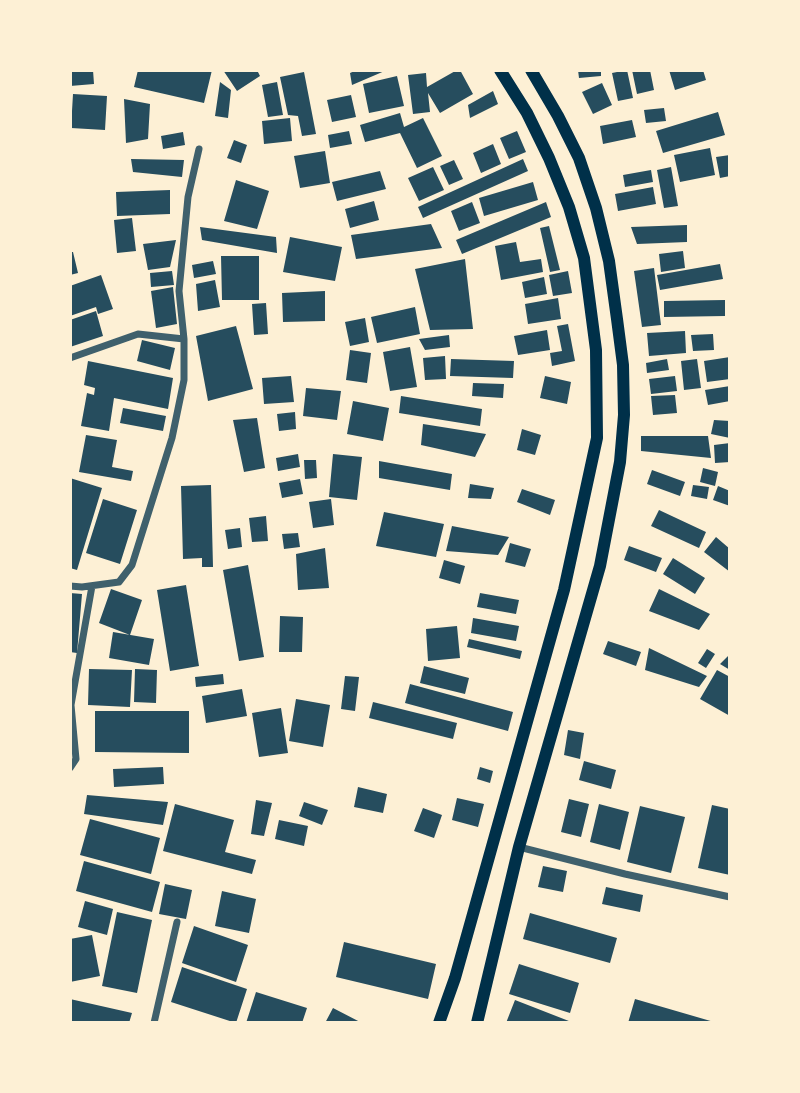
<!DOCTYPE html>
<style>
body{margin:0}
#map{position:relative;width:800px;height:1093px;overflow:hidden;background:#fdf0d5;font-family:"DejaVu Sans",sans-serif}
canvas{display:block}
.frame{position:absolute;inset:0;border:72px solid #fdf0d5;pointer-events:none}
</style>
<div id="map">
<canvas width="800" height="1093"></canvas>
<div class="frame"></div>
</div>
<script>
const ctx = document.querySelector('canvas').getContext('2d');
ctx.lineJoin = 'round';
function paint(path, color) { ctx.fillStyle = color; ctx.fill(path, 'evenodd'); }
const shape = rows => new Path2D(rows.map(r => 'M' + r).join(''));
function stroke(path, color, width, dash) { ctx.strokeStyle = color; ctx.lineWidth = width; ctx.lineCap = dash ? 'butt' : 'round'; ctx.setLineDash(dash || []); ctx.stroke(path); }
paint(shape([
 [70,70,93,70,94,84,70,86],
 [138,70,212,70,204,103,134,87],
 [223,70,257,70,260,76,237,91],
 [357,70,387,70,352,85,350,73],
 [457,70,460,70,473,94,440,113,428,93,430,112,413,114,408,75,426,73,427,87],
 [578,70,601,70,601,76,579,78],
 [627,70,633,98,618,101,612,73],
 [632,70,650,70,654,90,637,94],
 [669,70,703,70,706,80,675,90],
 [304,72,316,134,302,136,298,116,288,115,280,77],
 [397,76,404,106,369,113,363,84],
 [220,82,231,90,228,118,215,116],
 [277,82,283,115,268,117,262,85],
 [602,83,612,105,593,114,582,92],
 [493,91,498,104,470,118,468,105],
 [73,94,107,96,105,130,71,128],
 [351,95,356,117,332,122,327,100],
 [124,99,150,104,148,139,126,143],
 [664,108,666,121,646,123,644,110],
 [718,112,725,135,663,153,656,131],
 [400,113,404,127,423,118,442,156,417,168,400,133,365,142,360,125],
 [290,118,292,141,264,144,262,121],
 [632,120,636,137,603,144,600,126],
 [349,131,352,144,330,148,328,135],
 [517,131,526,152,509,159,500,138],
 [183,132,185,145,163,149,161,136],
 [234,140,247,145,241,163,227,158],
 [493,144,501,164,481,173,473,153],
 [710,148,715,175,680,182,674,155],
 [325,151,330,183,300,188,294,156],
 [730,155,730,176,720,178,716,157],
 [131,159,184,160,182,177,133,172],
 [523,159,528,171,423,218,418,207],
 [454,160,463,179,449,185,440,166],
 [433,167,444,190,419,201,408,178],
 [671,167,678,206,664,208,657,170],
 [651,170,653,182,625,187,623,175],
 [380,171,386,189,337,201,332,182],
 [236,180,269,191,257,229,224,221],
 [533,182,538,200,484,216,479,198],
 [653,187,656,204,618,211,615,194],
 [170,190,170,214,117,216,116,192],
 [374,201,379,220,350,228,345,209],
 [472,202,480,223,459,231,451,211],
 [546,202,551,217,462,254,456,240],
 [132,218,136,251,117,253,114,220],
 [431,224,442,248,356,259,351,235],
 [687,225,687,242,637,244,631,227],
 [549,226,560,270,550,272,540,228],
 [200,227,276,237,277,253,202,240],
 [290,237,342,247,335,281,283,272],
 [176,240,170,267,148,270,143,244],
 [516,242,520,262,541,259,543,272,501,280,495,246],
 [683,251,685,268,661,272,659,254],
 [70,252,73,252,78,273,70,275],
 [221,256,259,256,259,300,222,300],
 [465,259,473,329,430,330,415,269],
 [213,261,216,274,194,278,192,265],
 [720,264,723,279,660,290,657,275],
 [654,268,661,325,642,327,634,271],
 [172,271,174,285,151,287,150,273],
 [568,271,572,293,553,296,549,275],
 [101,275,113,309,98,314,96,307,70,316,70,286],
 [544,277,547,294,525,298,522,282],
 [215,280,220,307,198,311,196,284],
 [173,287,177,324,156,328,151,291],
 [325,291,325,321,283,322,282,293],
 [558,298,561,319,528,324,525,304],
 [725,300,725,316,664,317,664,301],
 [266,303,268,334,254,335,252,304],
 [415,307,420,334,377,343,371,317],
 [96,311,103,336,70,347,70,320],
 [365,318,369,342,350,346,345,322],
 [568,324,575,361,552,366,550,353,562,351,557,326],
 [236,326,253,389,208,401,196,336],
 [547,330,550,350,518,355,514,336],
 [685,331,686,353,649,356,647,333],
 [713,334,714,350,693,351,691,335],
 [449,335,450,347,425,350,419,339],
 [142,340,175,348,170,370,137,361],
 [410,347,417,387,390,391,383,352],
 [350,350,371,353,367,383,346,380],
 [445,356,446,379,425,380,423,358],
 [730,357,730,379,707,382,704,361],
 [451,359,514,361,513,378,450,376],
 [667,359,669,370,647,373,646,363],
 [697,359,701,388,684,390,681,361],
 [88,361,173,378,168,409,114,398,109,431,81,426,87,393,94,395,95,388,84,385],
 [291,376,294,402,264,404,262,378],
 [545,376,571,382,567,404,540,398],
 [675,376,677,391,651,394,649,379],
 [473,383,504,384,503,398,472,396],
 [730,386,730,401,708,405,705,390],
 [306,388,341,391,337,420,303,416],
 [675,395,677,413,653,415,651,396],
 [401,396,482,409,480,426,399,413],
 [353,401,389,408,383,441,347,434],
 [123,408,166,416,163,431,120,423],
 [295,412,296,429,279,431,277,414],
 [257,418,265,468,244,472,233,420],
 [714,420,730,421,730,438,711,434],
 [423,424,486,434,475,457,421,445],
 [522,429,541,435,535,455,517,450],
 [86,435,117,440,112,467,133,471,131,481,79,472],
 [641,436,708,436,711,458,641,451],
 [730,443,730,462,715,463,714,445],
 [298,454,300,467,278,471,276,458],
 [333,454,362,457,357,500,329,497],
 [304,460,316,460,317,478,305,479],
 [379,461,452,474,450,490,379,478],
 [703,468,718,472,715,486,700,482],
 [652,470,685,482,680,496,647,484],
 [70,478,102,488,77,570,70,568],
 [300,479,303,494,282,498,279,483],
 [470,484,494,488,491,499,468,498],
 [211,485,213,567,202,567,202,558,183,559,181,486],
 [693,485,709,487,707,499,691,496],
 [718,486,730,491,730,506,713,500],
 [522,489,555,500,550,515,517,502],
 [103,499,137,510,120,564,86,553],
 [331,499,334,525,313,528,309,502],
 [659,510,706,532,699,548,651,526],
 [384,512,444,524,436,557,376,546],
 [266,516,268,541,252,542,249,518],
 [452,526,509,537,498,555,446,551],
 [240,528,242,547,228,549,225,530],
 [298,533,300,547,284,549,282,534],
 [716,537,730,549,730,572,704,552],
 [510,543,531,549,525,567,505,562],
 [629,546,662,558,656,572,624,560],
 [325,548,329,588,298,590,296,554],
 [673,558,705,578,695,594,663,574],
 [444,560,465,566,460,584,439,578],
 [248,565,264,657,239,661,223,570],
 [186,585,199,666,170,671,157,590],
 [111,589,142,600,130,635,99,623],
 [659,589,710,614,699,630,649,611],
 [70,593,82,594,77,653,70,652],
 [480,593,519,600,516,614,477,607],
 [280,616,303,617,302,652,279,652],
 [473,618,519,626,516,641,471,633],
 [457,626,460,658,428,661,426,629],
 [113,632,154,639,149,665,109,658],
 [469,639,522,651,520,659,467,647],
 [608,641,641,652,636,666,603,654],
 [649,648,707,676,699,687,645,670],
 [707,649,715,654,706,668,698,663],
 [730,654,730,670,720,664],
 [424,666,469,678,465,694,420,683],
 [89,669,132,670,130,707,88,705],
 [135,669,157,670,156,703,134,702],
 [717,670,730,677,730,716,700,699],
 [223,674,224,684,196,687,195,677],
 [345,676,359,677,355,711,341,709],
 [410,684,513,712,508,731,405,703],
 [242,689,247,716,206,723,202,696],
 [296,699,330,705,323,747,289,741],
 [373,702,457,723,453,739,369,718],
 [281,708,288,753,259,757,252,713],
 [95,711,189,711,189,753,95,752],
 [568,730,584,733,580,759,564,755],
 [584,761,616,770,611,789,579,780],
 [163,767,164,784,114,787,113,769],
 [480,767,493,771,490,783,477,779],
 [358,787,387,794,383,813,354,807],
 [87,795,168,802,163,825,84,814],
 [457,798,484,804,478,827,452,820],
 [569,799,589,804,581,837,561,832],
 [256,800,272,803,264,836,251,834],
 [304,802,328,810,322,825,299,816],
 [175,804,234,820,225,852,256,860,252,874,163,851],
 [599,804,629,812,620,850,590,842],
 [712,805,730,809,730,875,698,868],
 [640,806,685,817,671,873,627,862],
 [423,808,442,815,434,838,414,831],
 [90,819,160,838,151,874,80,855],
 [279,820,308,826,304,846,275,839],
 [84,861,160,882,152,912,76,891],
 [543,866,567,871,563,892,538,887],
 [165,884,192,890,186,919,159,914],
 [606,887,643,895,640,912,602,904],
 [222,891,256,899,249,933,215,926],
 [85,901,113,909,107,935,78,927],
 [117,912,152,920,137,993,102,986],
 [530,913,617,938,610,963,523,939],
 [194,926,248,945,236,982,182,963],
 [92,935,100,976,70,982,70,939],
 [344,942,436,964,428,999,336,977],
 [519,964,579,983,570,1013,509,994],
 [182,967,247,989,236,1023,171,1002],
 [256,992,307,1008,302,1023,246,1023],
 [70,999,132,1013,129,1023,70,1023],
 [635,999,714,1022,714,1023,628,1023],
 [515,1000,574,1023,506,1023],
 [333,1008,362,1023,325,1023]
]), '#264d5e');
stroke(shape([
 [70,358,138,334,184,339],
 [70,586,82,587,119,582,132,565,172,438,184,380,184,339,179,291,188,197,199,149],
 [70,768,76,759,71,705,92,586],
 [519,847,625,874,730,897],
 [154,1023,177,922]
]), '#3f606c', 7);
stroke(shape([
 [439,1023,455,978,564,590,597,438,596,350,584,258,569,207,549,158,527,113,500,70],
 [477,1023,519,847,600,566,620,462,624,415,623,365,617,319,609,261,596,208,579,158,558,116,531,70]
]), '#003049', 12);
</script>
